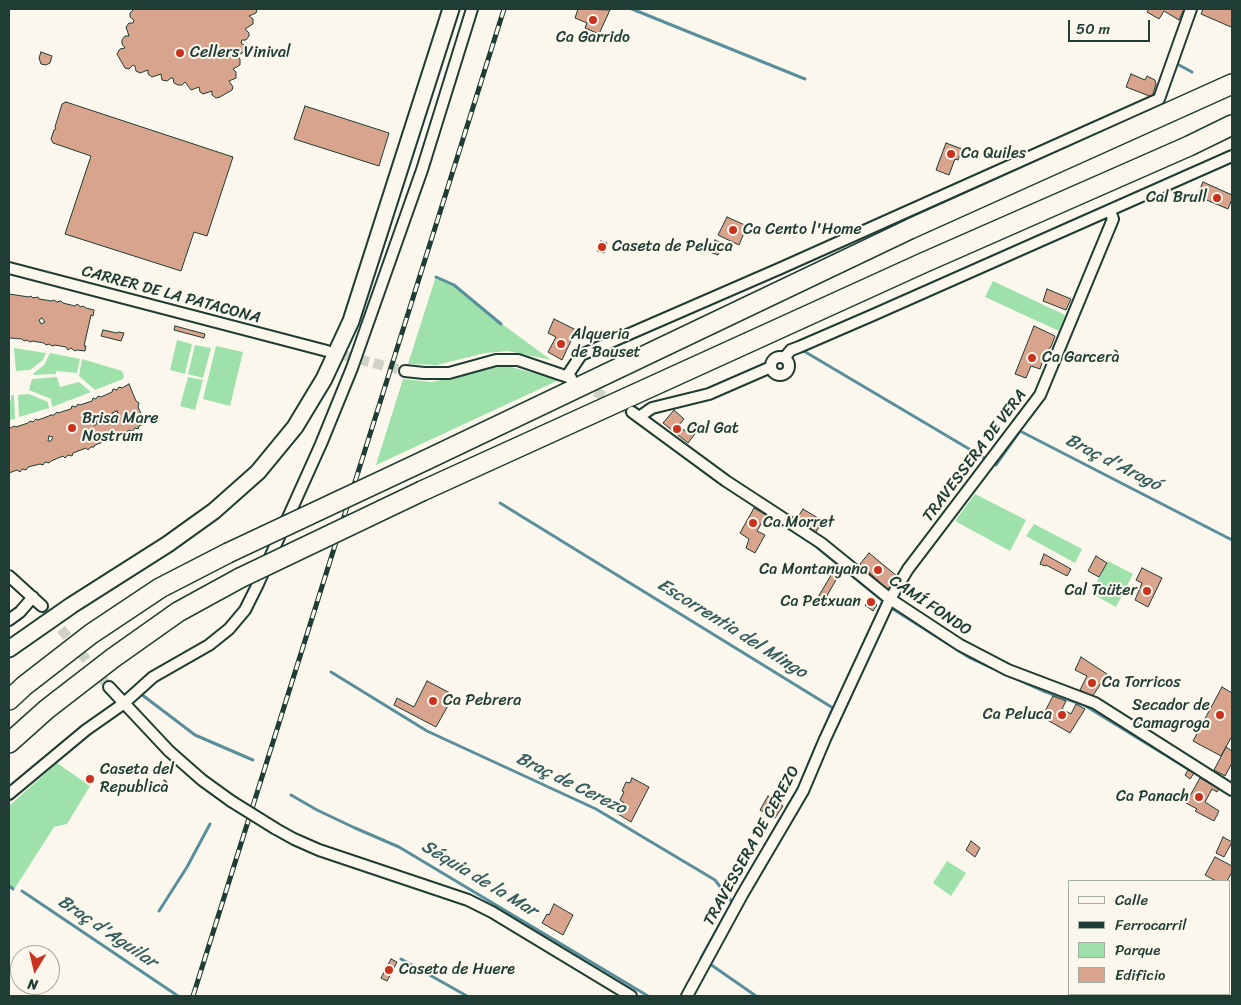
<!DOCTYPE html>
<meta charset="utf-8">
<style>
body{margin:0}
#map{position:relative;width:1241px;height:1005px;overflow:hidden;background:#fbf7ec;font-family:Sriracha,sans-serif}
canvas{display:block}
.frame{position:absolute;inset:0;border:10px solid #1f3d34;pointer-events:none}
.legend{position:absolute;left:1068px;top:880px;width:162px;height:115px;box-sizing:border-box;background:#fbf7ec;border:1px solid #a3ada2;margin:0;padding:6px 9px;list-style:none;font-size:15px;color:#1f3d34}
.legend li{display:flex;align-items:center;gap:10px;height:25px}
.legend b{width:25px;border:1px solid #a3ada2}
.north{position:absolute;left:10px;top:945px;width:50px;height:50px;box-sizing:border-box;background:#fbf7ec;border:1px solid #a3ada2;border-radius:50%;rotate:189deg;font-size:14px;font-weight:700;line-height:20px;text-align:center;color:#1f3d34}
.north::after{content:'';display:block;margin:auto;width:18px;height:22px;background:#c8321e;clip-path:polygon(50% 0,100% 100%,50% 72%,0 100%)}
.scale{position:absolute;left:1068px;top:20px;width:82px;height:22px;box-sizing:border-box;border:2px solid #1f3d34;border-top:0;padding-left:6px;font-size:15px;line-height:18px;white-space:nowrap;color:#1f3d34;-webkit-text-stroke:4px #fbf7ec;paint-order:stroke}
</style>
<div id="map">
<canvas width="1241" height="1005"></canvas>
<div class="frame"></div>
<ul class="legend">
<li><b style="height:6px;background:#fbf7ec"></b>Calle</li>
<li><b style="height:6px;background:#1f3d34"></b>Ferrocarril</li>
<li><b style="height:14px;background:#9fe1ab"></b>Parque</li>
<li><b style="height:14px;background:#d8a48d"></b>Edificio</li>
</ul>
<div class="north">N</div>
<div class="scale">50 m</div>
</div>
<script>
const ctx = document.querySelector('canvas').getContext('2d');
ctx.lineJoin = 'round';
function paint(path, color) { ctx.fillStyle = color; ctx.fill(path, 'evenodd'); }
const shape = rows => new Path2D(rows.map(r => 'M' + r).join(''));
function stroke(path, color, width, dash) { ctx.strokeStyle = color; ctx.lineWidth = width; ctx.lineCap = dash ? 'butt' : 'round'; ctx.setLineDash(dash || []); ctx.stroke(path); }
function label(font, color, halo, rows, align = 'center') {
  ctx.font = font + ' Sriracha,sans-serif'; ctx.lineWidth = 4; ctx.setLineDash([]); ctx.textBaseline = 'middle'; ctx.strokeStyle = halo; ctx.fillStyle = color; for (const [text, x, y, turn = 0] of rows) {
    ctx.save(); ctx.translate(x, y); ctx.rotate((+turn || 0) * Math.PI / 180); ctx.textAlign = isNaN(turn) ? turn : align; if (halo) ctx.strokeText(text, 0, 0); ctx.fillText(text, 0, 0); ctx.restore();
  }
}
paint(shape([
 [436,276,455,284,502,324,551,360,508,351,485,353,437,365,408,364],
 [993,281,1065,315,1059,331,985,297],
 [177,340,192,344,185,374,170,370],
 [195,345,211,348,203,378,188,374],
 [216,346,243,352,230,406,203,399],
 [14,348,46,353,43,360,30,370,16,371],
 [50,353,80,359,77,373,56,371,56,374,33,375,34,373,44,365],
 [82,359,122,371,124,376,123,379,95,390,79,376],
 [504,365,559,380,376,465,403,379,432,382,468,374],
 [57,377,60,387,79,382,91,392,52,407,51,399,29,390,32,379],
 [188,377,203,380,195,410,180,406],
 [29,394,48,402,49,408,19,417,18,395],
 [11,395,14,395,15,419,9,420,9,401,11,400],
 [975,494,1026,520,1010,551,955,521],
 [1034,524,1082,549,1075,563,1026,536],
 [1108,561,1133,574,1116,607,1091,593],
 [57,763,90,786,67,824,54,827,15,888,13,888,9,885,9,806],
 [947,861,966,873,951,896,933,883]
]), '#9fe1ab');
stroke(shape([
 [632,9,805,79],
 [1179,65,1192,72],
 [436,277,454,285,501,324],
 [802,350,986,459],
 [994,463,996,465,1020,431,1232,540],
 [694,464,717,481,749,502],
 [500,503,833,708,824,730],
 [757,508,813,544,883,601],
 [893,609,970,658,1043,691,1084,705,1193,772],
 [331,672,427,731,596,809,715,880,732,902,701,958],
 [141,694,195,735,253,760],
 [1205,779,1223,790],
 [291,795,317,810,355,828,399,847,648,996],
 [742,885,799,787,817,744],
 [9,886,13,889],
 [22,891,178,996],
 [159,911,187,867,210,824],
 [401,959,467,996],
 [710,964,756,996]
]), '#598f9c', 3);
const building = shape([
 [134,9,257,9,256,13,249,16,253,19,253,24,245,29,249,33,249,36,246,40,242,40,241,43,244,45,245,50,241,54,238,54,237,56,240,59,240,65,233,69,236,72,236,78,229,81,233,87,232,90,220,97,216,98,212,95,212,91,203,94,200,92,199,87,191,90,185,82,182,85,178,85,174,83,173,78,171,78,167,81,162,80,161,74,152,77,148,74,148,70,140,73,136,71,135,66,133,65,129,69,125,68,117,54,120,49,125,48,122,44,122,40,125,36,129,36,126,27,129,23,133,23,134,20,130,17,130,13,134,9],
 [578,9,610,10,599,34,585,28,587,23,575,18,578,9],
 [1149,9,1184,9,1179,20,1164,11,1159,19,1147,12,1149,9],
 [1203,9,1232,9,1232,26,1231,27,1201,14,1203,9],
 [41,52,52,56,50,63,46,65,41,64,39,58,41,52],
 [1131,74,1145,80,1147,76,1155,80,1156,84,1152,97,1126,87,1131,74],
 [66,102,233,157,207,236,194,232,181,271,65,234,91,156,53,143,51,139,54,130,56,129,55,127,62,104,66,102],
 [305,106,389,133,379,166,294,139,305,106],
 [946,143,962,149,958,160,955,159,949,175,936,170,946,143],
 [1203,182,1232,195,1232,199,1228,209,1197,196,1203,182],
 [727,217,747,226,739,245,718,235,727,217],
 [715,240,723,244,718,255,710,252,715,240],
 [601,241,607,243,604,253,597,251,601,241],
 [1047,289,1071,299,1066,310,1043,301,1047,289],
 [9,294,29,297,31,296,33,298,38,297,39,299,52,301,54,300,57,302,61,301,63,303,75,306,77,304,81,307,83,306,86,308,94,310,93,316,91,315,84,346,86,346,85,351,77,350,75,351,71,348,68,350,66,347,55,345,52,346,49,344,46,345,44,343,32,341,30,342,27,340,24,341,22,339,10,338,9,339,9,294],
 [42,318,45,322,41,324,39,320,42,318],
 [554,319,576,330,562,360,548,352,556,337,548,333,554,319],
 [175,326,205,334,204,338,174,330,175,326],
 [1034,326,1055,336,1051,347,1046,351,1040,369,1031,366,1026,378,1015,374,1034,326],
 [103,330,117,333,118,332,124,333,121,341,101,336,103,330],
 [129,384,136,401,139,403,138,407,143,418,145,417,147,422,139,426,138,429,135,428,132,432,130,430,118,436,117,438,113,438,110,441,108,440,95,445,94,447,91,447,88,450,86,448,73,453,72,456,68,455,65,458,63,456,51,461,49,463,45,462,43,465,40,464,28,467,26,470,22,469,20,472,17,470,9,473,9,427,11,428,14,426,16,427,28,423,30,421,33,422,36,419,38,420,49,416,50,415,54,415,57,412,59,413,64,411,71,409,72,406,76,407,78,404,80,405,92,401,93,398,96,399,98,396,101,397,112,392,113,389,117,390,119,387,122,388,129,384],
 [117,411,118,414,114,416,112,413,117,411],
 [92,420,97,421,96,425,93,425,91,423,92,420],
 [49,436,53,437,51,441,48,441,49,436],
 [674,410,684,419,678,426,687,432,695,421,701,426,688,443,663,423,674,410],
 [754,508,766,515,757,531,765,535,755,553,746,548,749,539,740,533,754,508],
 [803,509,823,521,816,532,796,520,803,509],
 [869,553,897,576,888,590,860,564,869,553],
 [1044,554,1071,569,1067,576,1046,565,1045,566,1040,564,1044,554],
 [1096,556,1107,563,1099,577,1088,571,1096,556],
 [836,567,841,571,824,601,818,597,836,567],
 [1142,568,1162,578,1148,607,1135,600,1142,583,1136,580,1142,568],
 [870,599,877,605,873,611,865,605,870,599],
 [1081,657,1107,674,1092,697,1080,690,1087,676,1075,670,1081,657],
 [427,681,454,695,436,727,394,705,397,698,414,707,427,681],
 [1222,687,1232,693,1232,736,1221,756,1193,741,1222,687],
 [1053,696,1066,701,1062,709,1071,714,1076,704,1085,709,1070,733,1042,717,1053,696],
 [1226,747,1232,751,1232,763,1225,776,1214,770,1226,747],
 [1188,770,1194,773,1190,779,1185,775,1188,770],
 [88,774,95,779,91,784,85,779,88,774],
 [632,778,649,787,631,822,618,814,624,803,620,800,624,792,622,791,626,782,630,783,632,778],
 [1200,778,1219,789,1217,792,1212,789,1205,802,1219,811,1214,821,1195,811,1197,809,1186,803,1200,778],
 [768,796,783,806,775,818,760,810,768,796],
 [1223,837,1232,842,1224,857,1216,853,1223,837],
 [971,841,980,848,975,857,966,850,971,841],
 [1215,857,1232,866,1232,872,1227,881,1216,881,1205,875,1215,857],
 [554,904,573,915,563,935,542,923,547,914,549,915,554,904],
 [391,959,397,962,387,981,381,978,391,959]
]);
paint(building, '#d8a48d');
stroke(building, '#1f3d34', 1);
stroke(shape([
 [330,352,405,371],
 [582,384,632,412],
 [42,606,109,687]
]), '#cfd2c7', 10, [10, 5]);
const street = shape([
 [9,268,327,351],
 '771 366a9 9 0 1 1 18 0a9 9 0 1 1-18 0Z',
 [784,358,791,350,799,347,873,315,1232,156],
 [405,371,424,373,449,373,496,360,518,360,571,378],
 [567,376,581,355,781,268,1159,99,1191,9],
 [632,412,726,481,821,543,890,599,960,645,1008,670,1095,703,1232,790],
 [639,417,652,408,709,394,771,367],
 [9,576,42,606],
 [9,620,20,612,33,597],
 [109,687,169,751,202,780,231,801],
 [9,794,86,730,123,704,153,677,209,645,229,629,245,610,258,584,321,444,352,368,422,170,472,9],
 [276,829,294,839,319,850,468,900,492,912,631,996],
 [687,996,742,895,803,791,825,739,890,599,908,569,1040,395,1113,219,1110,211]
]);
const secondary = shape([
 [9,649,72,605,168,544,214,511,258,472,295,427,324,379,351,321,451,9]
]);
const highway = shape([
 [426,460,910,229,1232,84],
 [422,491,923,263,1189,146,1232,125],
 [9,700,24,686,91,634,160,588,228,553],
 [9,743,47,709,113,658,178,612,240,578]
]);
stroke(street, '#1f3d34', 14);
stroke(secondary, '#1f3d34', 19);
stroke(highway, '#1f3d34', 22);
stroke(street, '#fbf7ec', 10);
stroke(secondary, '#fbf7ec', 15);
stroke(highway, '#fbf7ec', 19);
const rail = shape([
 [193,996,504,9]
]);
stroke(rail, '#1f3d34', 5);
stroke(rail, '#fbf7ec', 3, [9]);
const streetBridge = shape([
 [231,801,276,829]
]);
const highwayBridge = shape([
 [228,553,426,460],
 [240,578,422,491]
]);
stroke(streetBridge, '#1f3d34', 14, []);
stroke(highwayBridge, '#1f3d34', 22, []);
stroke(streetBridge, '#fbf7ec', 10);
stroke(highwayBridge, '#fbf7ec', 19);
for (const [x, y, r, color] of [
 [593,20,5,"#c8321e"],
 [180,53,5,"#c8321e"],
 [951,154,5,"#c8321e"],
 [1217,198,5,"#c8321e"],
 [733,230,5,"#c8321e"],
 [602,247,5,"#c8321e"],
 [561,344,5,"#c8321e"],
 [1032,358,5,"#c8321e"],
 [72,428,5,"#c8321e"],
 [677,429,5,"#c8321e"],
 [753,523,5,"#c8321e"],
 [878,570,5,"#c8321e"],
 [1147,591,5,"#c8321e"],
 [871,602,5,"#c8321e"],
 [1092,683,5,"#c8321e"],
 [433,701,5,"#c8321e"],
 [1062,715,5,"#c8321e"],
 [1220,715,5,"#c8321e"],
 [90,779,5,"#c8321e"],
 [1199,797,5,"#c8321e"],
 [389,970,5,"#c8321e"]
]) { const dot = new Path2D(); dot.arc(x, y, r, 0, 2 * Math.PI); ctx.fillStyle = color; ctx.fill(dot); stroke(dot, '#fbf7ec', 2); }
label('16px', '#1f3d34', '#fbf7ec', [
 ["Ca Garrido",593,38,"center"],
 ["Cellers Vinival",190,53],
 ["Ca Quiles",961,154],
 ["Cal Brull",1207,198,"right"],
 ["Ca Cento l'Home",743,230],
 ["Caseta de Peluca",612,247],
 ["Alqueria",571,335],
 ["de Bauset",571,353],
 ["Ca Garcerà",1042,358],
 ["Brisa Mare",82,419],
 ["Nostrum",82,437],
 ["Cal Gat",687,429],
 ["Ca Morret",763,523],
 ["Ca Montanyana",868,570,"right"],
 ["Cal Taüter",1137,591,"right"],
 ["Ca Petxuan",861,602,"right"],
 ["Ca Torricos",1102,683],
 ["Ca Pebrera",443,701],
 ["Secador de",1210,706,"right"],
 ["Camagroga",1210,724,"right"],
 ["Ca Peluca",1052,715,"right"],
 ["Caseta del",100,770],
 ["Republicà",100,788],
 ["Ca Panach",1189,797,"right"],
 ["Caseta de Huere",399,970]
], 'left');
label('16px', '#1f3d34', '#fbf7ec', [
 ["CARRER DE LA PATACONA",171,295,15],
 ["TRAVESSERA DE VERA",975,456,-53],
 ["CAMÍ FONDO",930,606,34],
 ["TRAVESSERA DE CEREZO",752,846,-61]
]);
label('italic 18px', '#375f5f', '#fbf7ec', [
 ["Braç d'Aragó",1113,463,27],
 ["Escorrentia del Mingo",732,629,32],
 ["Braç de Cerezo",571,784,26],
 ["Séquia de la Mar",479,879,31],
 ["Braç d'Aguilar",107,932,34]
]);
</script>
